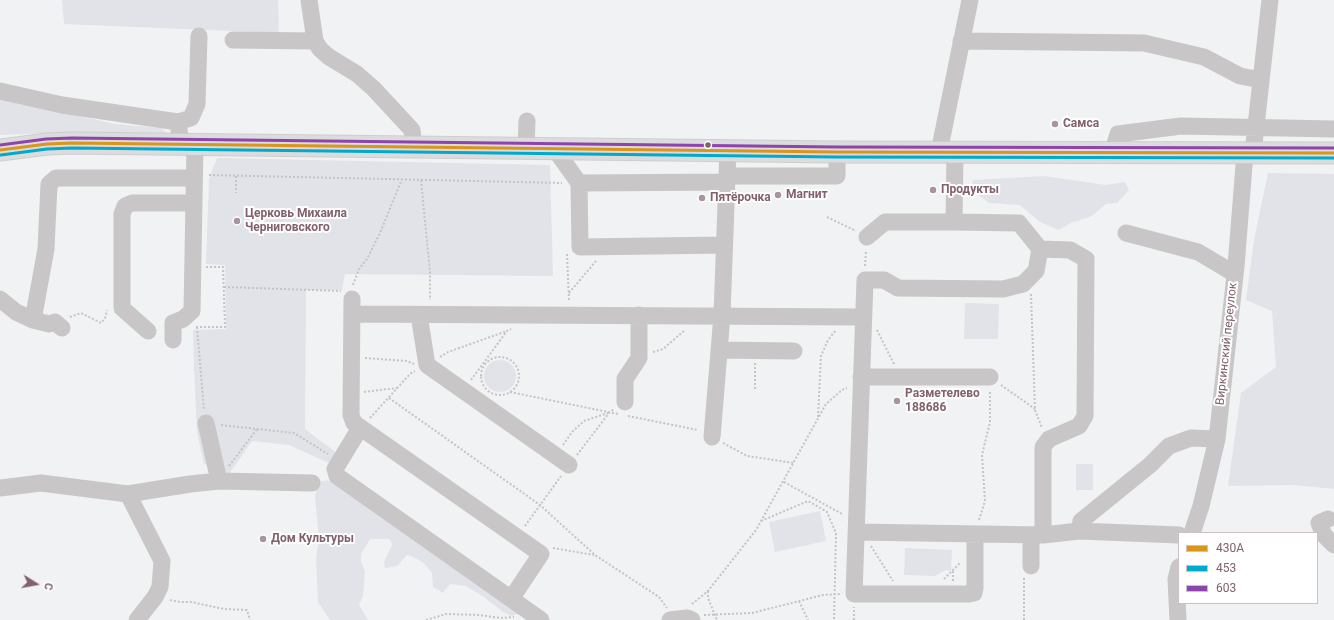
<!DOCTYPE html>
<meta charset="utf-8">
<style>
body{margin:0}
#map{position:relative;width:1334px;height:620px;overflow:hidden;background:#f0f2f3;font-family:Roboto,sans-serif}
canvas{display:block}
.legend{position:absolute;left:1178px;top:532px;width:140px;height:72px;box-sizing:border-box;background:#fff;border:1px solid #cdc0c5;margin:0;padding:5px 7px;list-style:none;font-size:12px;color:#82616d}
.legend li{display:flex;align-items:center;gap:8px;height:20px}
.legend b{width:20px;border:1px solid #cdc0c5}
.north{position:absolute;left:16px;top:564px;width:40px;height:40px;-webkit-text-stroke:3px #fff;paint-order:stroke;rotate:101deg;font-size:11px;font-weight:700;line-height:16px;text-align:center;color:#82616d}
.north::after{content:'';display:block;margin:auto;width:14px;height:18px;background:#82616d;clip-path:polygon(50% 0,100% 100%,50% 72%,0 100%)}
</style>
<div id="map">
<canvas width="1334" height="620"></canvas>
<ul class="legend">
<li><b style="height:5px;background:#da951b"></b>430А</li>
<li><b style="height:5px;background:#00a9ce"></b>453</li>
<li><b style="height:5px;background:#8e44ad"></b>603</li>
</ul>
<div class="north">С</div>
</div>
<script>
const ctx = document.querySelector('canvas').getContext('2d');
ctx.lineJoin = 'round';
function paint(path, color) { ctx.fillStyle = color; ctx.fill(path, 'evenodd'); }
const shape = rows => new Path2D(rows.map(r => 'M' + r).join(''));
function stroke(path, color, width, dash) { ctx.strokeStyle = color; ctx.lineWidth = width; ctx.lineCap = dash ? 'butt' : 'round'; ctx.setLineDash(dash || []); ctx.stroke(path); }
function label(font, color, halo, rows, align = 'center') {
  ctx.font = font + ' Roboto,sans-serif'; ctx.lineWidth = 4; ctx.setLineDash([]); ctx.textBaseline = 'middle'; ctx.strokeStyle = halo; ctx.fillStyle = color; for (const [text, x, y, turn = 0] of rows) {
    ctx.save(); ctx.translate(x, y); ctx.rotate((+turn || 0) * Math.PI / 180); ctx.textAlign = isNaN(turn) ? turn : align; if (halo) ctx.strokeText(text, 0, 0); ctx.fillText(text, 0, 0); ctx.restore();
  }
}
paint(shape([
 [62,0,278,0,279,33,64,24],
 [0,98,115,124,161,128,170,135,79,132,0,135],
 [217,158,550,165,553,276,345,274,342,290,306,290,305,429,338,454,331,464,289,445,252,441,229,474,204,464,197,432,194,366,193,330,226,329,225,265,206,264,209,179],
 [1268,173,1334,174,1334,489,1294,485,1228,486,1241,393,1276,367,1272,311,1246,300,1254,240],
 [1044,176,1106,185,1125,182,1129,190,1117,203,1106,204,1092,216,1071,223,1059,230,1040,222,1020,205,989,203,971,189,973,180],
 [965,303,999,304,998,339,964,339],
 '484 376a16 16 0 1 1 32 0a16 16 0 1 1-32 0Z',
 [1076,464,1093,464,1093,490,1076,490],
 [338,480,510,602,518,614,511,616,503,612,484,597,466,586,450,584,443,593,433,587,432,573,424,563,411,556,407,555,397,566,385,568,384,562,392,545,390,539,370,539,361,554,361,562,365,571,363,596,359,605,368,620,330,620,318,602,316,559,319,539,315,497,319,481],
 [820,511,826,541,775,552,769,522],
 [905,548,952,550,951,571,946,570,935,576,904,575]
]), '#e1e3e9');
const major = shape([
 [0,150,47,144,72,143,837,152,1334,153]
]);
stroke(major, '#cfcecf', 23);
stroke(shape([
 [209,175,562,183],
 [236,176,236,193],
 [421,180,430,272,430,300],
 [827,217,856,231],
 [567,254,569,302],
 [865,266,866,251],
 [353,285,359,269,367,259,380,233,402,179],
 [224,287,341,291],
 [569,293,596,261],
 [1031,294,1035,410,1042,428],
 [70,317,81,313,101,323,105,318,107,310],
 [196,327,225,327,223,267,206,267],
 [197,327,204,410],
 [877,330,894,364],
 [653,352,663,349,685,330],
 [440,357,448,352,507,331],
 '481 376a19 19 0 1 1 38 0a19 19 0 1 1-38 0Z',
 [365,358,407,361,414,364],
 [471,380,507,331,511,329],
 [1001,385,1035,409],
 [755,389,755,363],
 [364,392,397,388],
 [510,392,618,414],
 [389,398,540,505,595,555,659,597,667,608],
 [628,416,698,430],
 [818,417,821,356,828,340,836,330],
 [370,418,410,374,415,371],
 [221,425,294,433,328,454],
 [723,443,747,456,794,463],
 [563,445,572,432,584,421,608,413],
 [577,455,609,413,614,409],
 [229,466,257,429],
 [784,482,842,514],
 [979,520,985,501,982,455,990,422,990,390],
 [761,521,808,501,827,512,836,533,834,620],
 [525,526,561,476],
 [871,546,893,581],
 [553,548,594,555],
 [944,579,961,562],
 [953,581,953,571],
 [708,591,708,598,717,620],
 [170,600,180,602,191,602,224,609,247,610,250,620],
 [799,601,808,620],
 [692,604,708,591,756,530,826,404,842,390,847,388],
 [704,615,752,613,823,595,841,594],
 [426,620,446,614,480,615,500,618,514,617],
 [854,620,854,607],
 [1024,620,1024,577]
]), '#c6c3c4', 2, [2, 2]);
stroke(shape([
 [309,0,315,41,320,49,329,57,357,74,374,89,412,130,414,146],
 [233,40,315,41],
 [961,41,1144,43,1204,57,1240,76,1261,80],
 [0,91,62,105,178,122,181,144],
 [178,122,191,118,197,104,199,36],
 [526,148,527,121],
 [554,148,579,183,727,182],
 [939,152,970,0],
 [955,152,954,222,1019,223,1040,249,1070,250,1086,259,1085,416,1079,426,1049,439,1043,447,1043,535],
 [1112,153,1118,134,1181,126,1334,129],
 [1253,153,1270,0],
 [728,176,837,176,837,152],
 [579,183,580,247,724,245],
 [1126,233,1198,252,1235,274],
 [867,237,885,222,954,222],
 [0,299,16,312,33,320,49,324,55,322,62,328],
 [352,299,351,415,354,423,541,554,511,599],
 [352,314,863,317],
 [419,315,427,365,569,465],
 [33,320,46,249,49,184,56,178,194,178],
 [148,331,122,308,122,214,125,206,132,203,194,203],
 [173,340,173,323,183,319,192,311,195,144],
 [719,350,794,351],
 [861,377,990,377],
 [625,402,625,379,639,358,639,315],
 [206,423,219,481],
 [360,428,335,469,337,476,541,620],
 [712,437,722,315,728,149],
 [0,488,41,483,128,494,190,484,219,481,312,483],
 [128,494,162,561,160,587,155,597,137,620],
 [1328,519,1319,523,1324,535,1334,545],
 [1079,531,1081,521,1150,465,1169,446,1191,438,1217,439],
 [856,532,1043,535,1079,531,1179,535],
 [1192,533,1201,506,1217,439,1236,266,1245,153],
 [975,534,975,588,974,593,969,594,854,594,865,280,884,280,898,288,1003,289,1023,284,1036,271,1040,249],
 [1031,566,1031,535],
 [670,620,687,618,692,620],
 [1178,620,1176,579,1179,567]
]), '#c8c6c7', 17);
stroke(major, '#dddcdd', 21);
stroke(shape([
 [0,150,47,144,72,143,837,152,1334,153]
]), '#da951b', 3);
stroke(shape([
 [1,155,47,149,72,148,837,157,1334,158]
]), '#00a9ce', 3);
stroke(shape([
 [0,145,46,139,72,138,837,147,1334,148]
]), '#8e44ad', 3);
for (const [x, y, r, color] of [
 [1055,124,4,"#a8949c"],
 [708,145,3.5,"#82616d"],
 [933,190,4,"#a8949c"],
 [778,195,4,"#a8949c"],
 [702,198,4,"#a8949c"],
 [237,221,4,"#a8949c"],
 [897,401,4,"#a8949c"],
 [263,539,4,"#a8949c"]
]) { const dot = new Path2D(); dot.arc(x, y, r, 0, 2 * Math.PI); ctx.fillStyle = color; ctx.fill(dot); stroke(dot, '#fff', 1.5); }
label('bold 12px', '#82616d', '#fff', [
 ["Самса",1063,124],
 ["Продукты",941,190],
 ["Магнит",786,195],
 ["Пятёрочка",710,198],
 ["Церковь Михаила",245,214],
 ["Черниговского",245,228],
 ["Разметелево",905,394],
 ["188686",905,408],
 ["Дом Культуры",271,539]
], 'left');
label('12px', '#82616d', '#fff', [
 ["Виркинский переулок",1227,344,-84]
]);
</script>
